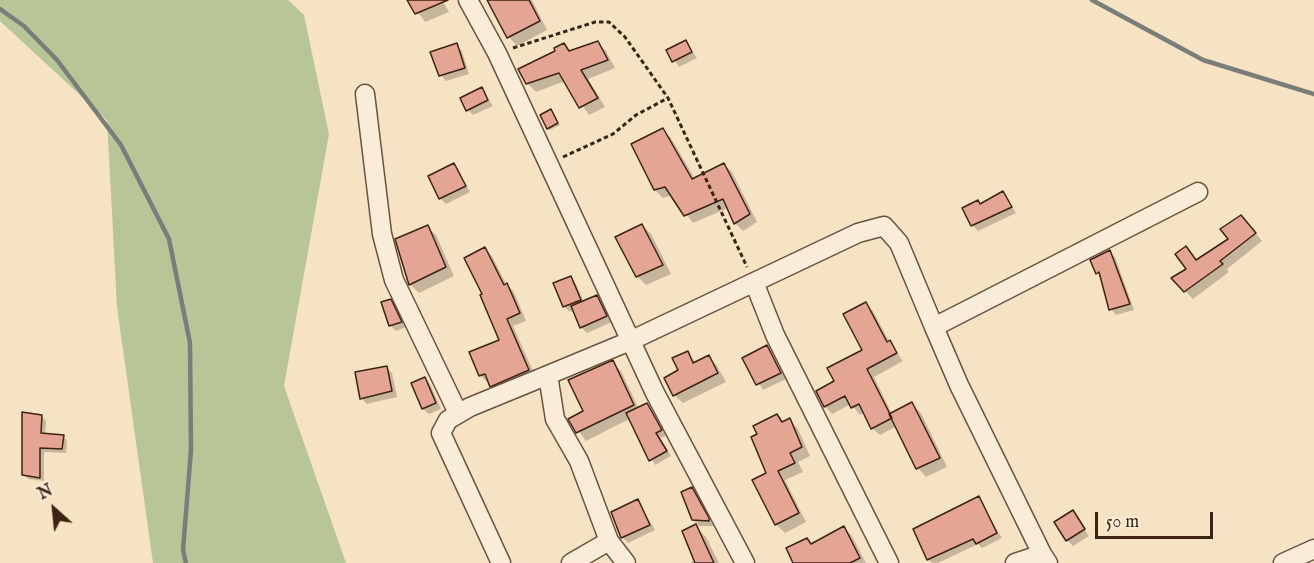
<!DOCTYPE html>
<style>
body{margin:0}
#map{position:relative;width:1314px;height:563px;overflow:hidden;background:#f6e3c4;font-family:"IM FELL English",serif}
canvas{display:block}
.north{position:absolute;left:24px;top:479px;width:60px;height:60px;-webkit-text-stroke:4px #f9edd9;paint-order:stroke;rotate:333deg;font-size:16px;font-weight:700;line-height:24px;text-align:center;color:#3e2215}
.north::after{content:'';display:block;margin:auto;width:21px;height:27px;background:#3e2215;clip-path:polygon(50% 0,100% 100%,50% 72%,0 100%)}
.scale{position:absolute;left:1095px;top:512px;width:118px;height:27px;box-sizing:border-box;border:3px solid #3e2215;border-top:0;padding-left:8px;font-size:18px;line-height:21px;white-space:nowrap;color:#3e2215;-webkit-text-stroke:4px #f9edd9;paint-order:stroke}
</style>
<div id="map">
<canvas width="1314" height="563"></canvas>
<div class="north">N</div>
<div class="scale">50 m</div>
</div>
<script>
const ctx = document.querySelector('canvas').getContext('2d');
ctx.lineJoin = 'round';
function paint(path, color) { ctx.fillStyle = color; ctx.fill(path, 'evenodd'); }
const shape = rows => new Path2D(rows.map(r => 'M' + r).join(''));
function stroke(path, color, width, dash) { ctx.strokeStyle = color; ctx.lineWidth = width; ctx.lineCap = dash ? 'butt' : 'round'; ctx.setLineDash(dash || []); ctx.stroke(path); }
paint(shape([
 [0,0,288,0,304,15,329,134,284,386,346,563,153,563,117,307,107,120,0,21]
]), '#b8c597');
paint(shape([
 [409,0,442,0,449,12,425,22],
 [489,0,532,0,547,30,517,46,509,37],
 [686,42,697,58,679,67,668,50],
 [598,43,606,51,615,68,588,79,605,107,589,115,565,81,536,92,527,83,563,45,570,52],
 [456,45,462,51,469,74,446,81,441,75],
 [481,89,493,106,473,115,468,110],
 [551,111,560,125,550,130,548,128],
 [663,130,671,138,695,179,724,165,732,172,757,222,743,231,735,223,728,208,693,223,672,195,663,198,655,190],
 [454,165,470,192,446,204,440,198],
 [1003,193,1016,213,978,231,972,225,981,205],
 [1248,224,1262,241,1227,269,1229,272,1193,299,1185,291,1188,269,1186,248,1197,261],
 [642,225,651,234,671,274,646,285,637,276],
 [427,227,436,235,454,276,419,293,410,284],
 [485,249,492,256,506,284,514,292,526,321,513,326,536,378,499,393,480,375,501,341,484,295],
 [1109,252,1115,257,1134,310,1116,315,1111,309,1099,275,1103,271,1097,271,1097,273,1092,261],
 [571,278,576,284,584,302,597,297,602,303,612,322,587,333,581,327,574,310,570,312,564,306],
 [390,301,396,306,406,327,396,331,390,325],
 [865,304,873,311,889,341,903,361,874,377,892,414,912,404,921,413,947,467,926,477,918,468,897,426,880,435,872,428,865,412,860,415,851,404,832,414,825,406,836,382,864,350],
 [767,347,786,379,763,390,744,358],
 [687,353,697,363,709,357,717,366,726,382,683,403,674,395],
 [612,362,621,371,639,409,647,405,666,436,660,438,671,456,655,465,631,418,586,441,570,419,585,412],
 [386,368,392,373,397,397,367,404,361,398],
 [425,378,430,384,441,409,429,414,423,409,413,383],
 [41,416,46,421,45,435,63,436,67,441,66,453,44,452,44,481,28,479,24,474],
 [777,416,784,423,789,420,798,429,810,456,798,462,803,472,785,480,806,522,785,533,776,524,754,481,768,474],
 [692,489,698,495,713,526,699,526,693,520],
 [978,498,1002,538,982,548,978,544,938,563,932,563,928,559],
 [638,501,655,530,628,543,622,537,613,513],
 [1073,512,1089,536,1073,546,1067,540],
 [695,526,706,537,719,563,690,563,695,560],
 [844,528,852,536,866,563,795,563,807,539,812,544]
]), '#0003');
stroke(shape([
 [1092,0,1203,60,1314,94],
 [0,9,24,26,57,60,121,145,169,239,190,343,191,450,183,550,186,563]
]), '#797e7a', 4.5);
const building = shape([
 [407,0,448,0,415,14,407,0],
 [487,0,529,0,540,21,507,38,487,0],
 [686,40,692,52,672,62,666,50,686,40],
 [598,41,608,60,581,70,598,98,579,108,559,73,526,84,518,69,555,51,554,48,564,43,569,51,598,41],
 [457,43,465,68,439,76,430,52,457,43],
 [482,87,488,100,466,111,460,98,482,87],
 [551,109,558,123,547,129,540,115,551,109],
 [663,128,692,179,724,163,750,214,734,224,723,199,684,216,665,187,654,190,631,144,663,128],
 [454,163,466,186,439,199,428,176,454,163],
 [1003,191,1012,207,971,226,962,208,978,200,980,204,1003,191],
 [1241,215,1256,233,1220,261,1223,264,1184,292,1171,278,1186,269,1175,254,1186,246,1196,260,1228,239,1220,229,1241,215],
 [642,224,663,265,636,277,615,237,642,224],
 [428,225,446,267,409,285,395,239,428,225],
 [485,247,504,285,507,283,520,313,507,319,529,370,490,387,485,374,479,376,469,352,499,340,480,295,482,294,464,258,485,247],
 [1110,250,1130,304,1109,310,1099,272,1096,274,1090,260,1110,250],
 [571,276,581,300,563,307,553,283,571,276],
 [597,295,607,316,580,328,571,306,597,295],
 [391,299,402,322,389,326,381,302,391,299],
 [866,302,887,342,890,340,897,353,867,369,892,418,871,429,859,404,851,408,845,396,824,407,816,391,834,381,827,368,862,350,843,314,866,302],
 [767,345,781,373,756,385,742,358,767,345],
 [688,351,693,363,709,355,718,373,673,396,664,378,678,370,672,358,688,351],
 [613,360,634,405,576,433,568,419,583,411,568,380,613,360],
 [387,366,392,391,360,399,355,372,387,366],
 [425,377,436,403,422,409,411,383,425,377],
 [912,402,940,458,916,469,889,414,912,402],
 [647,403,662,430,656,433,667,451,649,461,626,413,647,403],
 [22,412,42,415,41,433,64,435,62,449,40,448,40,478,22,475,22,412],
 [777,414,782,422,790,418,802,447,790,453,795,463,778,471,799,513,775,525,752,480,766,473,751,437,757,434,753,426,777,414],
 [692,487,709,518,709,521,692,520,681,492,692,487],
 [979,496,997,533,976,544,973,539,927,560,913,529,979,496],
 [638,499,650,525,621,538,611,512,638,499],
 [1073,510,1085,529,1066,541,1054,522,1073,510],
 [696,524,714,563,695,563,682,531,696,524],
 [844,526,860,558,850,563,793,563,786,548,807,538,811,544,844,526]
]);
paint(building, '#e4a595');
stroke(building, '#3e2215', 1.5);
const street = shape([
 [468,0,497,53,655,393,745,563],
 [365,94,382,234,394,280,458,413],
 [754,282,775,335,889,563],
 [934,327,959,385,1042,554],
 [548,375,630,341,858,233,884,226,899,243,934,327,1198,192],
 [501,563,441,433,448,420,470,407,548,375,555,419,579,461,609,541,626,563],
 [571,563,609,541],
 [1015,563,1042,554,1048,563],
 [1283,563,1314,549]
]);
stroke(street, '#6c5241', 21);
stroke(shape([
 [513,48,595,22,609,22,625,37,668,98,747,267],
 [563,157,613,134,636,115,668,98]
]), '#3e2215', 3, [4.5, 3]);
stroke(street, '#f9edd9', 18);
</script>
